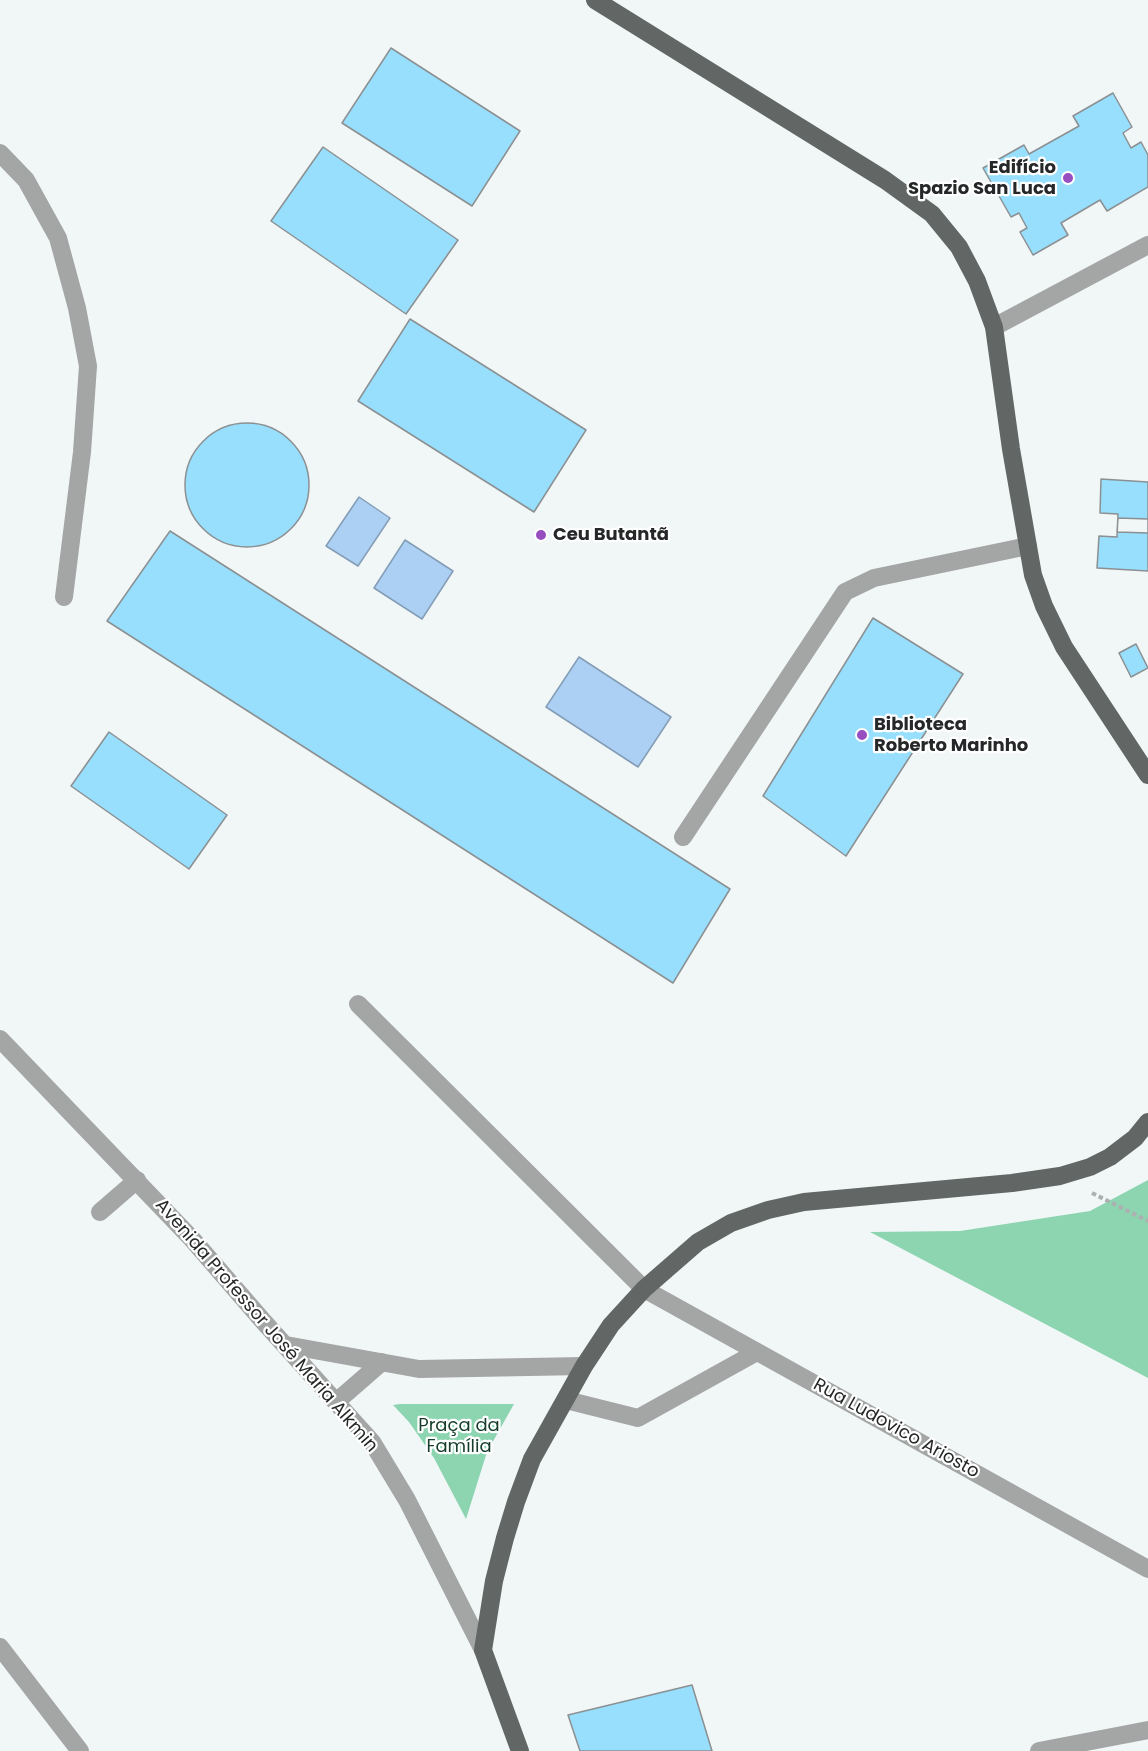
<!DOCTYPE html>
<meta charset="utf-8">
<style>
body{margin:0}
canvas{display:block;background:#f1f6f7}
</style>
<canvas width="1148" height="1751"></canvas>
<script>
const ctx = document.querySelector('canvas').getContext('2d');
ctx.lineJoin = 'round';
function paint(path, color) { ctx.fillStyle = color; ctx.fill(path, 'evenodd'); }
const shape = rows => new Path2D(rows.map(r => 'M' + r).join(''));
function stroke(path, color, width, dash) { ctx.strokeStyle = color; ctx.lineWidth = width; ctx.lineCap = dash ? 'butt' : 'round'; ctx.setLineDash(dash || []); ctx.stroke(path); }
function label(font, color, halo, rows, align = 'center') {
  ctx.font = font + ' Poppins,sans-serif'; ctx.lineWidth = 4.5; ctx.setLineDash([]); ctx.textBaseline = 'middle'; ctx.strokeStyle = halo; ctx.fillStyle = color; for (const [text, x, y, turn = 0] of rows) {
    ctx.save(); ctx.translate(x, y); ctx.rotate((+turn || 0) * Math.PI / 180); ctx.textAlign = isNaN(turn) ? turn : align; if (halo) ctx.strokeText(text, 0, 0); ctx.fillText(text, 0, 0); ctx.restore();
  }
}
paint(shape([
 [1148,1180,1148,1378,870,1232,960,1231,1090,1211],
 [400,1404,514,1404,487,1452,466,1519,434,1458,409,1422,393,1405]
]), '#8dd5b1');
const water = shape([
 [359,497,390,518,358,566,326,546,359,497],
 [405,540,453,571,422,619,374,588,405,540],
 [579,657,671,717,638,767,546,707,579,657]
]);
paint(water, '#acd0f3');
stroke(water, '#849db6', 1.5);
const building = shape([
 [391,48,520,131,472,206,342,123,391,48],
 [1113,93,1132,127,1123,133,1131,148,1141,142,1148,155,1148,187,1107,211,1100,200,1061,223,1068,235,1033,255,1020,232,1027,228,1019,213,1011,217,983,168,1024,145,1029,154,1079,126,1073,116,1113,93],
 [323,147,458,240,406,314,271,221,323,147],
 [410,319,586,430,534,512,358,401,410,319],
 '185 485a62 62 0 1 1 124 0a62 62 0 1 1-124 0Z',
 [1101,479,1148,482,1148,571,1097,568,1099,536,1117,537,1118,514,1100,513,1101,479],
 [1118,518,1148,519,1148,533,1117,532,1118,518],
 [170,531,730,889,673,983,107,621,170,531],
 [873,618,963,674,846,856,763,796,873,618],
 [1136,644,1148,668,1131,677,1119,653,1136,644],
 [109,732,227,815,189,869,71,786,109,732],
 [692,1685,712,1751,580,1751,568,1715,692,1685]
]);
paint(building, '#97dffd');
stroke(building, '#8c9092', 1.5);
stroke(shape([
 [1092,1193,1148,1221]
]), '#adb0b1', 4, [4.5, 3]);
stroke(shape([
 [0,153,26,180,58,238,77,308,88,366,82,452,64,597],
 [994,327,1148,245],
 [683,837,845,592,874,578,1028,546],
 [358,1004,644,1289,1148,1569],
 [0,1039,192,1239,263,1321,372,1442,407,1500,483,1650],
 [100,1212,137,1180],
 [286,1345,419,1369,584,1366],
 [566,1400,638,1418,757,1352],
 [336,1402,382,1362],
 [0,1647,80,1751],
 [1039,1751,1148,1730]
]), '#a4a6a6', 18);
stroke(shape([
 [595,0,885,180,932,214,959,247,977,281,994,327,1011,449,1033,575,1044,606,1064,647,1148,775],
 [520,1751,483,1650,494,1581,505,1538,516,1502,532,1459,584,1366,611,1325,644,1289,698,1242,731,1223,768,1210,804,1202,1012,1183,1060,1176,1090,1167,1110,1157,1135,1138,1148,1122]
]), '#626665', 18);
for (const [x, y, r, color] of [
 [1068,178,6,"#964ec1"],
 [541,535,6,"#964ec1"],
 [862,735,6,"#964ec1"]
]) { const dot = new Path2D(); dot.arc(x, y, r, 0, 2 * Math.PI); ctx.fillStyle = color; ctx.fill(dot); stroke(dot, '#fff', 2); }
label('bold 18px', '#262728', '#fff', [
 ["Edifício",1056,168,"right"],
 ["Spazio San Luca",1056,189,"right"],
 ["Ceu Butantã",553,535],
 ["Biblioteca",874,725],
 ["Roberto Marinho",874,746]
], 'left');
label('18px', '#262728', '#fff', [
 ["Avenida Professor José Maria Alkmin",266,1326,49],
 ["Rua Ludovico Ariosto",896,1429,29]
]);
label('18px', '#163d2c', '#fff', [
 ["Praça da",459,1426],
 ["Família",459,1447]
]);
</script>
